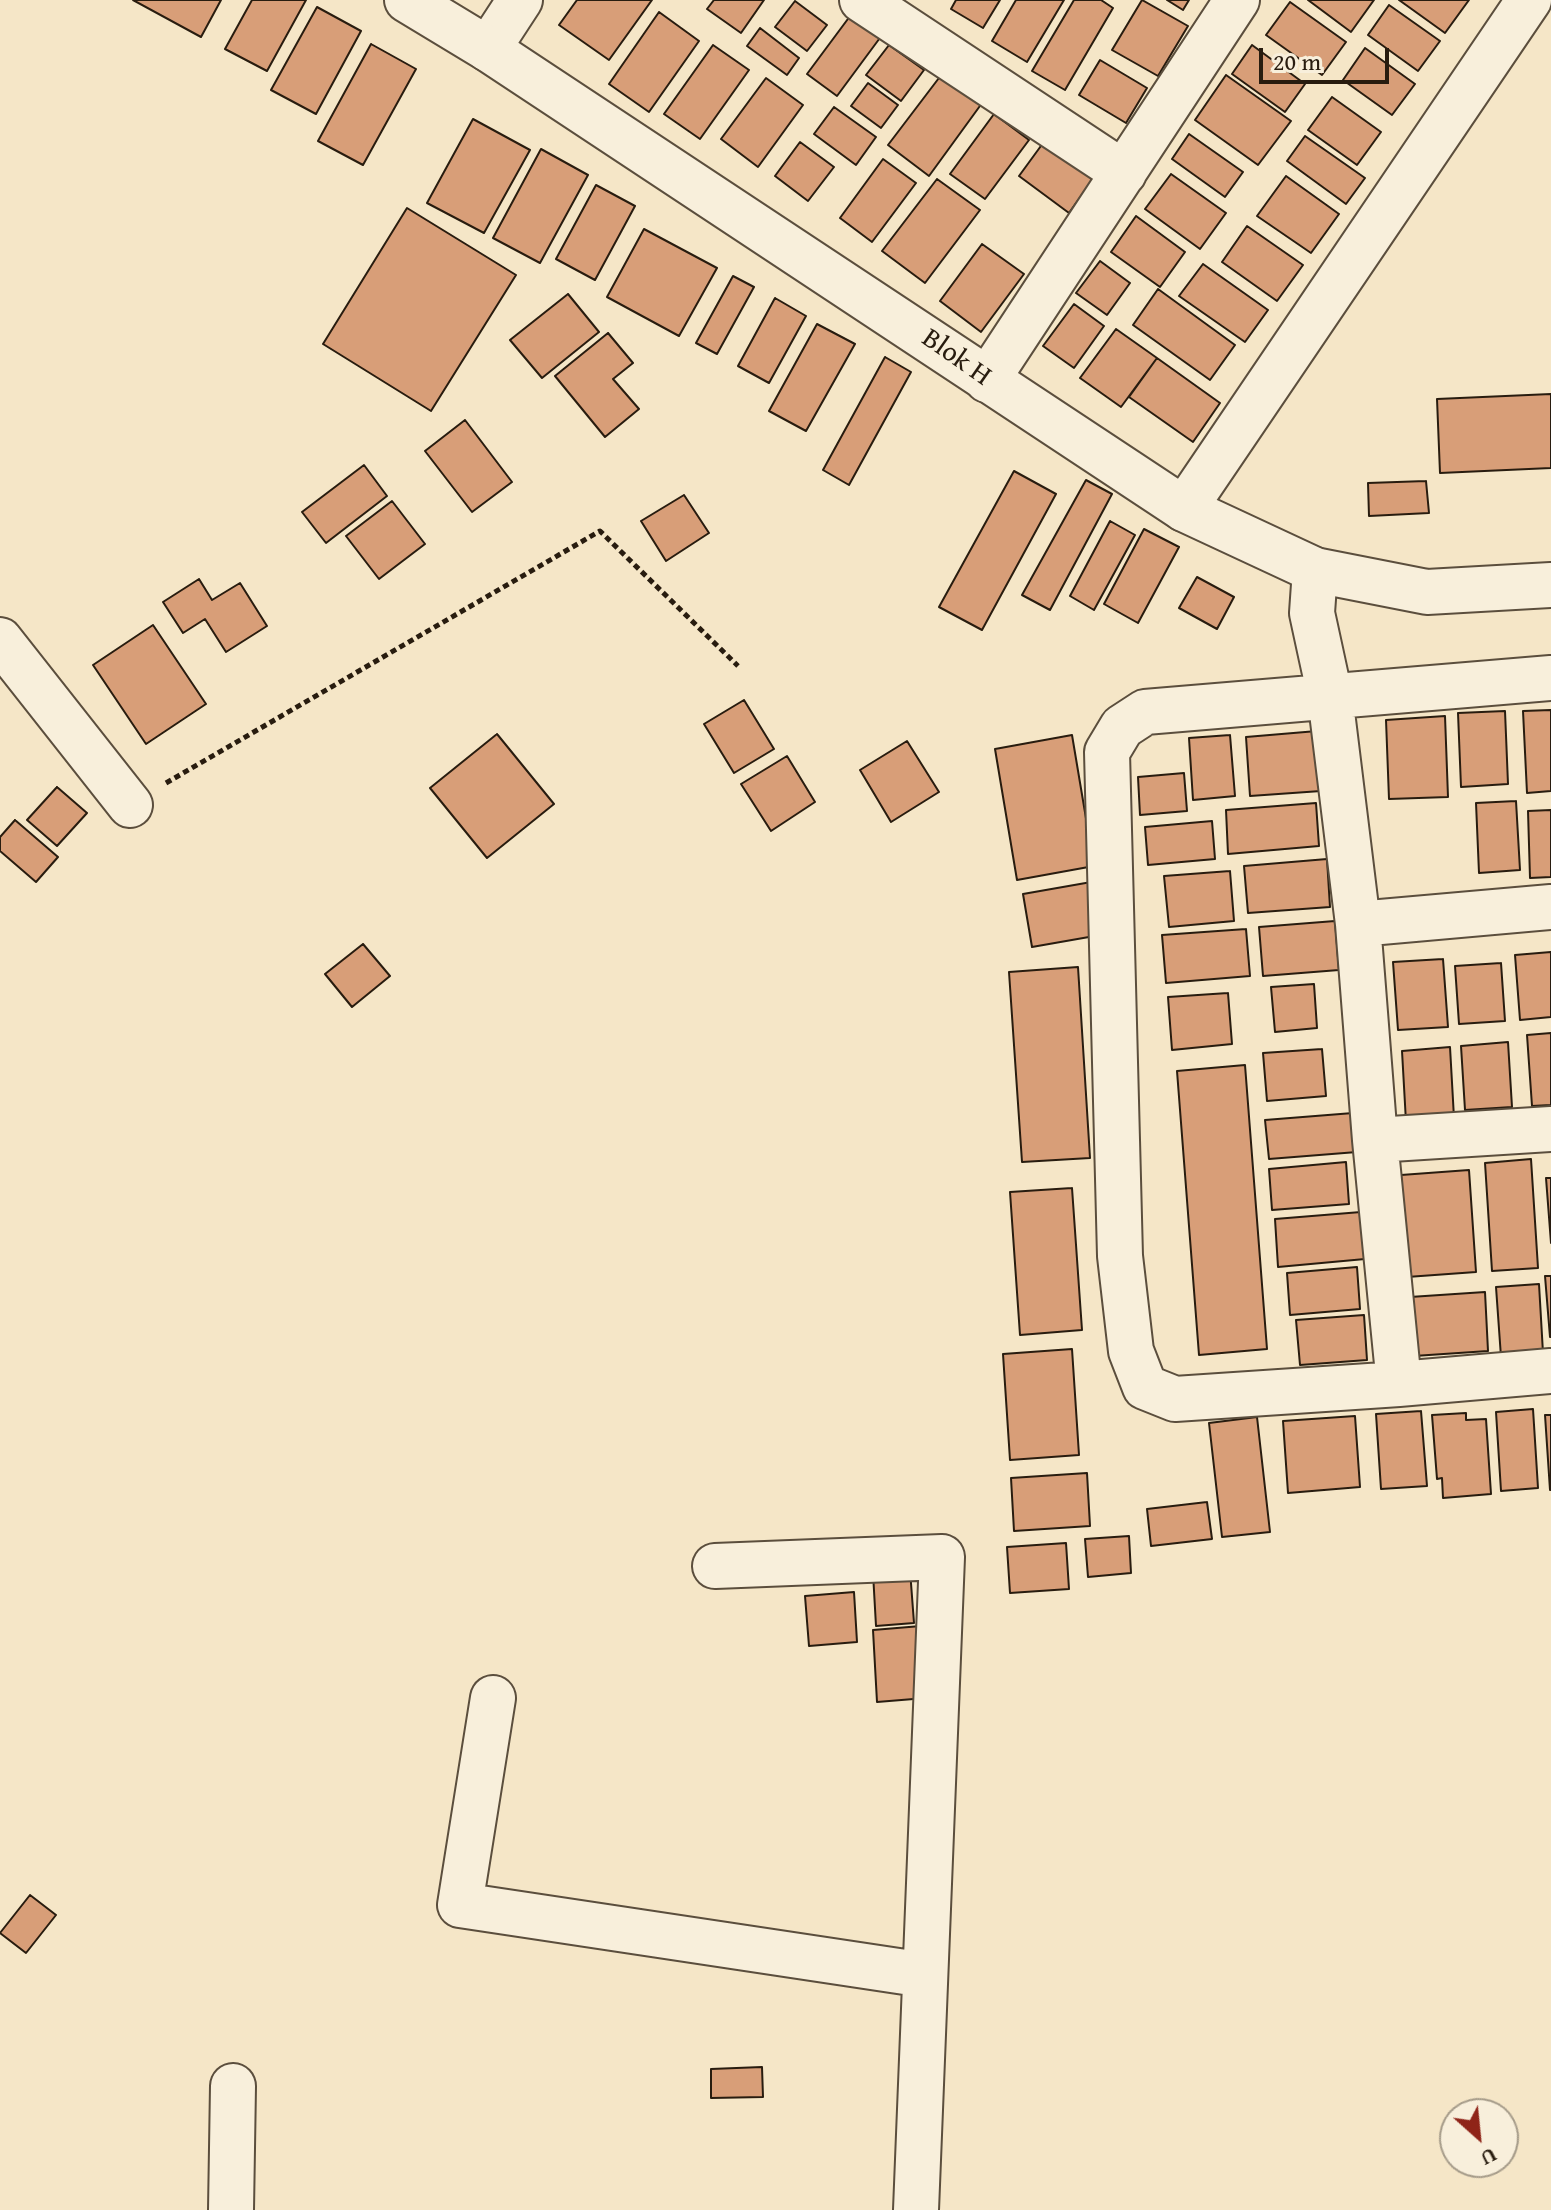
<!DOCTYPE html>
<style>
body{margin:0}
#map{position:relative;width:1551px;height:2210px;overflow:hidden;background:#f5e6c7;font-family:"Gentium Book Plus",serif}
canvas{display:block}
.north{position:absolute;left:1439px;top:2098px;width:80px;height:80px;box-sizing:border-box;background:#f8efdb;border:2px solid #a59b89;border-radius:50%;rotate:153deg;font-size:22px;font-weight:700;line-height:32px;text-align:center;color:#281c0f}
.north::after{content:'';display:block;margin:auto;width:28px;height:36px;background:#8f2418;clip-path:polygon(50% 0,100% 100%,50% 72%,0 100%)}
.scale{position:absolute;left:1259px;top:48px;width:130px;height:36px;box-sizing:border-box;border:4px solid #281c0f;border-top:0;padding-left:10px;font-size:24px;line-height:28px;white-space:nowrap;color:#281c0f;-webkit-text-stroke:6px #f8efdb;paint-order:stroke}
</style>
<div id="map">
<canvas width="1551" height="2210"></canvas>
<div class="north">U</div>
<div class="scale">20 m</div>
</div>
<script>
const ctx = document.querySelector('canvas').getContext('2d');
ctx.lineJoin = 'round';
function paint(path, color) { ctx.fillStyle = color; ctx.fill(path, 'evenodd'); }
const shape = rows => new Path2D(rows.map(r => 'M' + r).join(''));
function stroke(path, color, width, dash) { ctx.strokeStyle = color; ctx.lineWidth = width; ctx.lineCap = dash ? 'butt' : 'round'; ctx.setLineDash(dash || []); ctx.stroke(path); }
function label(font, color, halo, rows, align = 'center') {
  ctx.font = font + ' "Gentium Book Plus",serif'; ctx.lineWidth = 6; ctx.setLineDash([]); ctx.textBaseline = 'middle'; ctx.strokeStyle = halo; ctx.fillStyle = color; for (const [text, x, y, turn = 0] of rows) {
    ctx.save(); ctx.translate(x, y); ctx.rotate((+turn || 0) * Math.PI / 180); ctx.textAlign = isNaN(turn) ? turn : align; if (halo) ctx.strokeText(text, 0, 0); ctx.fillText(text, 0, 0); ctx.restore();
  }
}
const building = shape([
 [133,0,221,0,201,37,133,0],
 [252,0,306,0,267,71,225,49,252,0],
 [577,0,652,0,609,60,559,25,577,0],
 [714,0,764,0,741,33,707,9,714,0],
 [956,0,1000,0,983,28,951,9,956,0],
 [1016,0,1064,0,1027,62,992,41,1016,0],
 [1074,0,1101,0,1113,8,1065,90,1032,71,1074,0],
 [1142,0,1188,26,1158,76,1112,50,1142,0],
 [1167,0,1189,0,1183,10,1167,0],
 [1308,0,1374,0,1351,32,1308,0],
 [1399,0,1469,0,1445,33,1399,0],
 [795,1,827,25,807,51,775,27,795,1],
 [1290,2,1346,42,1322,75,1266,35,1290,2],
 [859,4,888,27,837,96,807,74,859,4],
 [1389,5,1440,41,1418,71,1368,35,1389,5],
 [317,7,361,31,316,114,271,90,317,7],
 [659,12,699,41,649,112,609,84,659,12],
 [760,28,799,58,787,75,747,46,760,28],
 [371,44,416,69,363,165,318,141,371,44],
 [713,45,749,70,700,139,664,114,713,45],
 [889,45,924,70,901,101,866,75,889,45],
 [1252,45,1305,84,1285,112,1232,74,1252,45],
 [1365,48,1415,84,1392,115,1343,80,1365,48],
 [1100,60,1147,88,1126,123,1079,95,1100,60],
 [945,70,985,99,929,176,888,145,945,70],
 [1226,75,1291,121,1258,165,1195,120,1226,75],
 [766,78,803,105,758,167,721,139,766,78],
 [868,83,898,105,881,128,851,106,868,83],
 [1332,97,1381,132,1357,165,1308,130,1332,97],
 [834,107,876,137,856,165,814,134,834,107],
 [994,114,1029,140,985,199,950,174,994,114],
 [473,119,530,150,484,233,427,203,473,119],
 [1189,134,1243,172,1225,197,1172,159,1189,134],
 [1305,136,1365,178,1346,204,1287,161,1305,136],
 [1046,139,1096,175,1069,213,1019,176,1046,139],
 [800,142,834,167,808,201,775,176,800,142],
 [541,149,588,175,540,263,493,238,541,149],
 [883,159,916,183,872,242,840,218,883,159],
 [1171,174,1226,213,1200,249,1145,209,1171,174],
 [1286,176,1339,214,1311,253,1257,216,1286,176],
 [937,179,980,210,925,283,882,251,937,179],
 [596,185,635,206,595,280,556,259,596,185],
 [407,208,516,275,431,411,323,344,407,208],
 [1136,216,1185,252,1160,287,1111,252,1136,216],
 [1247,226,1303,265,1277,301,1222,262,1247,226],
 [644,229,717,268,679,336,607,297,644,229],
 [982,244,1024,274,981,332,940,301,982,244],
 [1100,261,1130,283,1107,315,1076,293,1100,261],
 [1203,264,1268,310,1245,342,1179,296,1203,264],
 [733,276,754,287,717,354,696,343,733,276],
 [1158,289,1235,345,1210,380,1133,325,1158,289],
 [568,294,599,332,542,378,510,340,568,294],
 [775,298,806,316,769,383,738,366,775,298],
 [1074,304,1104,326,1074,368,1043,346,1074,304],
 [817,324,855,344,806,431,769,411,817,324],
 [1116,329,1157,358,1121,407,1080,378,1116,329],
 [608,333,633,363,613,379,639,409,605,437,555,376,608,333],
 [885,357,911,372,849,485,823,470,885,357],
 [1157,358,1220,403,1193,442,1129,397,1157,358],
 [1551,394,1551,468,1440,473,1437,399,1551,394],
 [465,420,512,482,472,512,425,451,465,420],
 [364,465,387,496,326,543,302,512,364,465],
 [1014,471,1056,494,982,630,939,607,1014,471],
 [1086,480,1112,494,1050,610,1022,595,1086,480],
 [1426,481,1429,513,1369,516,1368,483,1426,481],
 [684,495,709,533,666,561,641,521,684,495],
 [392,501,425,544,379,579,346,536,392,501],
 [1110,521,1135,535,1094,610,1070,596,1110,521],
 [1144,529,1179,547,1138,623,1104,604,1144,529],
 [1197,577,1234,597,1217,629,1179,608,1197,577],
 [199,579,212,600,240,583,267,626,226,652,205,619,183,633,163,602,199,579],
 [153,625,206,704,146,744,93,665,153,625],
 [744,700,774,749,734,773,704,724,744,700],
 [1551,710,1551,791,1527,793,1523,711,1551,710],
 [1505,711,1508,784,1461,787,1458,713,1505,711],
 [1445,716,1448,797,1389,799,1386,720,1445,716],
 [1317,731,1321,791,1250,796,1246,737,1317,731],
 [497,734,554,804,487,858,430,788,497,734],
 [1072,735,1094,866,1017,880,995,749,1072,735],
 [1230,735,1235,796,1193,800,1189,738,1230,735],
 [907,741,939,792,891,822,860,770,907,741],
 [787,756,815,802,771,831,741,784,787,756],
 [1184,773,1187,811,1140,815,1138,777,1184,773],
 [57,787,87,813,57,846,27,820,57,787],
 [1516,801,1520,870,1479,873,1476,803,1516,801],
 [1316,803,1319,846,1228,854,1226,810,1316,803],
 [1551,810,1551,877,1530,878,1528,811,1551,810],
 [15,820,58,857,36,882,0,851,0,837,15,820],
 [1212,821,1215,859,1148,865,1145,827,1212,821],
 [1327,859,1330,907,1248,913,1244,866,1327,859],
 [1230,871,1234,921,1169,927,1164,876,1230,871],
 [1097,881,1106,934,1032,947,1023,894,1097,881],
 [1335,921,1339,970,1263,976,1259,927,1335,921],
 [1246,929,1250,976,1166,983,1162,935,1246,929],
 [363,944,390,976,352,1007,325,974,363,944],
 [1551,952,1551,1017,1520,1020,1515,955,1551,952],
 [1443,959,1448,1027,1398,1030,1393,962,1443,959],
 [1501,963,1505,1021,1459,1024,1455,966,1501,963],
 [1078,967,1090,1158,1022,1162,1009,972,1078,967],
 [1314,984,1317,1028,1275,1032,1271,987,1314,984],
 [1228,993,1232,1044,1172,1050,1168,997,1228,993],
 [1551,1033,1551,1105,1532,1106,1527,1035,1551,1033],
 [1508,1042,1512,1107,1465,1110,1461,1046,1508,1042],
 [1450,1047,1454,1118,1406,1122,1402,1051,1450,1047],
 [1322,1049,1326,1096,1267,1101,1263,1053,1322,1049],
 [1245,1065,1267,1349,1199,1355,1177,1071,1245,1065],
 [1353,1113,1357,1152,1269,1159,1265,1120,1353,1113],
 [1531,1159,1538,1268,1492,1271,1485,1163,1531,1159],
 [1346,1162,1349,1204,1272,1210,1269,1169,1346,1162],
 [1469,1170,1476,1272,1407,1277,1401,1175,1469,1170],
 [1546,1178,1551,1178,1551,1243,1546,1178],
 [1072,1188,1082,1330,1020,1335,1010,1192,1072,1188],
 [1361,1212,1365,1259,1278,1267,1275,1219,1361,1212],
 [1357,1267,1360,1309,1290,1315,1287,1273,1357,1267],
 [1545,1276,1551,1276,1551,1337,1550,1337,1545,1276],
 [1539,1284,1543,1353,1501,1357,1496,1287,1539,1284],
 [1485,1292,1488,1351,1414,1356,1410,1297,1485,1292],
 [1364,1315,1367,1360,1300,1365,1296,1320,1364,1315],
 [1072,1349,1079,1455,1010,1460,1003,1354,1072,1349],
 [1533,1409,1538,1488,1501,1491,1496,1412,1533,1409],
 [1421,1411,1427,1486,1381,1489,1376,1414,1421,1411],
 [1466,1413,1466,1420,1486,1419,1491,1494,1443,1498,1442,1478,1437,1479,1432,1415,1466,1413],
 [1545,1415,1551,1415,1551,1490,1550,1490,1545,1415],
 [1355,1416,1360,1487,1288,1493,1283,1421,1355,1416],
 [1257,1417,1270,1532,1222,1537,1209,1423,1257,1417],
 [1087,1473,1090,1526,1014,1531,1011,1478,1087,1473],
 [1207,1502,1212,1539,1151,1546,1147,1509,1207,1502],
 [1129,1536,1131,1573,1088,1577,1085,1539,1129,1536],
 [1066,1543,1069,1589,1010,1593,1007,1547,1066,1543],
 [910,1570,914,1623,876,1626,873,1573,910,1570],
 [854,1592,857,1642,809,1646,805,1596,854,1592],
 [921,1626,926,1698,877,1702,873,1630,921,1626],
 [30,1895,56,1915,26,1953,0,1933,30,1895],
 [762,2067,763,2097,711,2098,711,2069,762,2067]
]);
paint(building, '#d89e78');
stroke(building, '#281c0f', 2);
const minor = shape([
 [862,0,1124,173],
 [488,49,520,0],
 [987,380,1237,0],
 [1184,509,1529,0],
 [1315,570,1312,613,1330,696,1358,924,1375,1140,1399,1384],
 [0,640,130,805],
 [1551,678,1145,712,1122,727,1107,752,1120,1256,1131,1351,1145,1387,1175,1399,1399,1384,1551,1371],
 [1358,924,1551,907],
 [1375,1140,1551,1129],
 [715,1566,942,1557,916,2210],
 [493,1698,460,1905,925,1975],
 [231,2210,233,2086]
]);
const tertiary = shape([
 [407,0,488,49,1184,509,1315,570,1427,592,1551,585]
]);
stroke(minor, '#5b4e3d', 48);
stroke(tertiary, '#5b4e3d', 48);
stroke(shape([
 [166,783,600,531,738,666]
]), '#281c0f', 5, [6, 4]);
stroke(minor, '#f8efdb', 44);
stroke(tertiary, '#f8efdb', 44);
label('28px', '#281c0f', '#f8efdb', [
 ["Blok H",956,358,35]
]);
</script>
